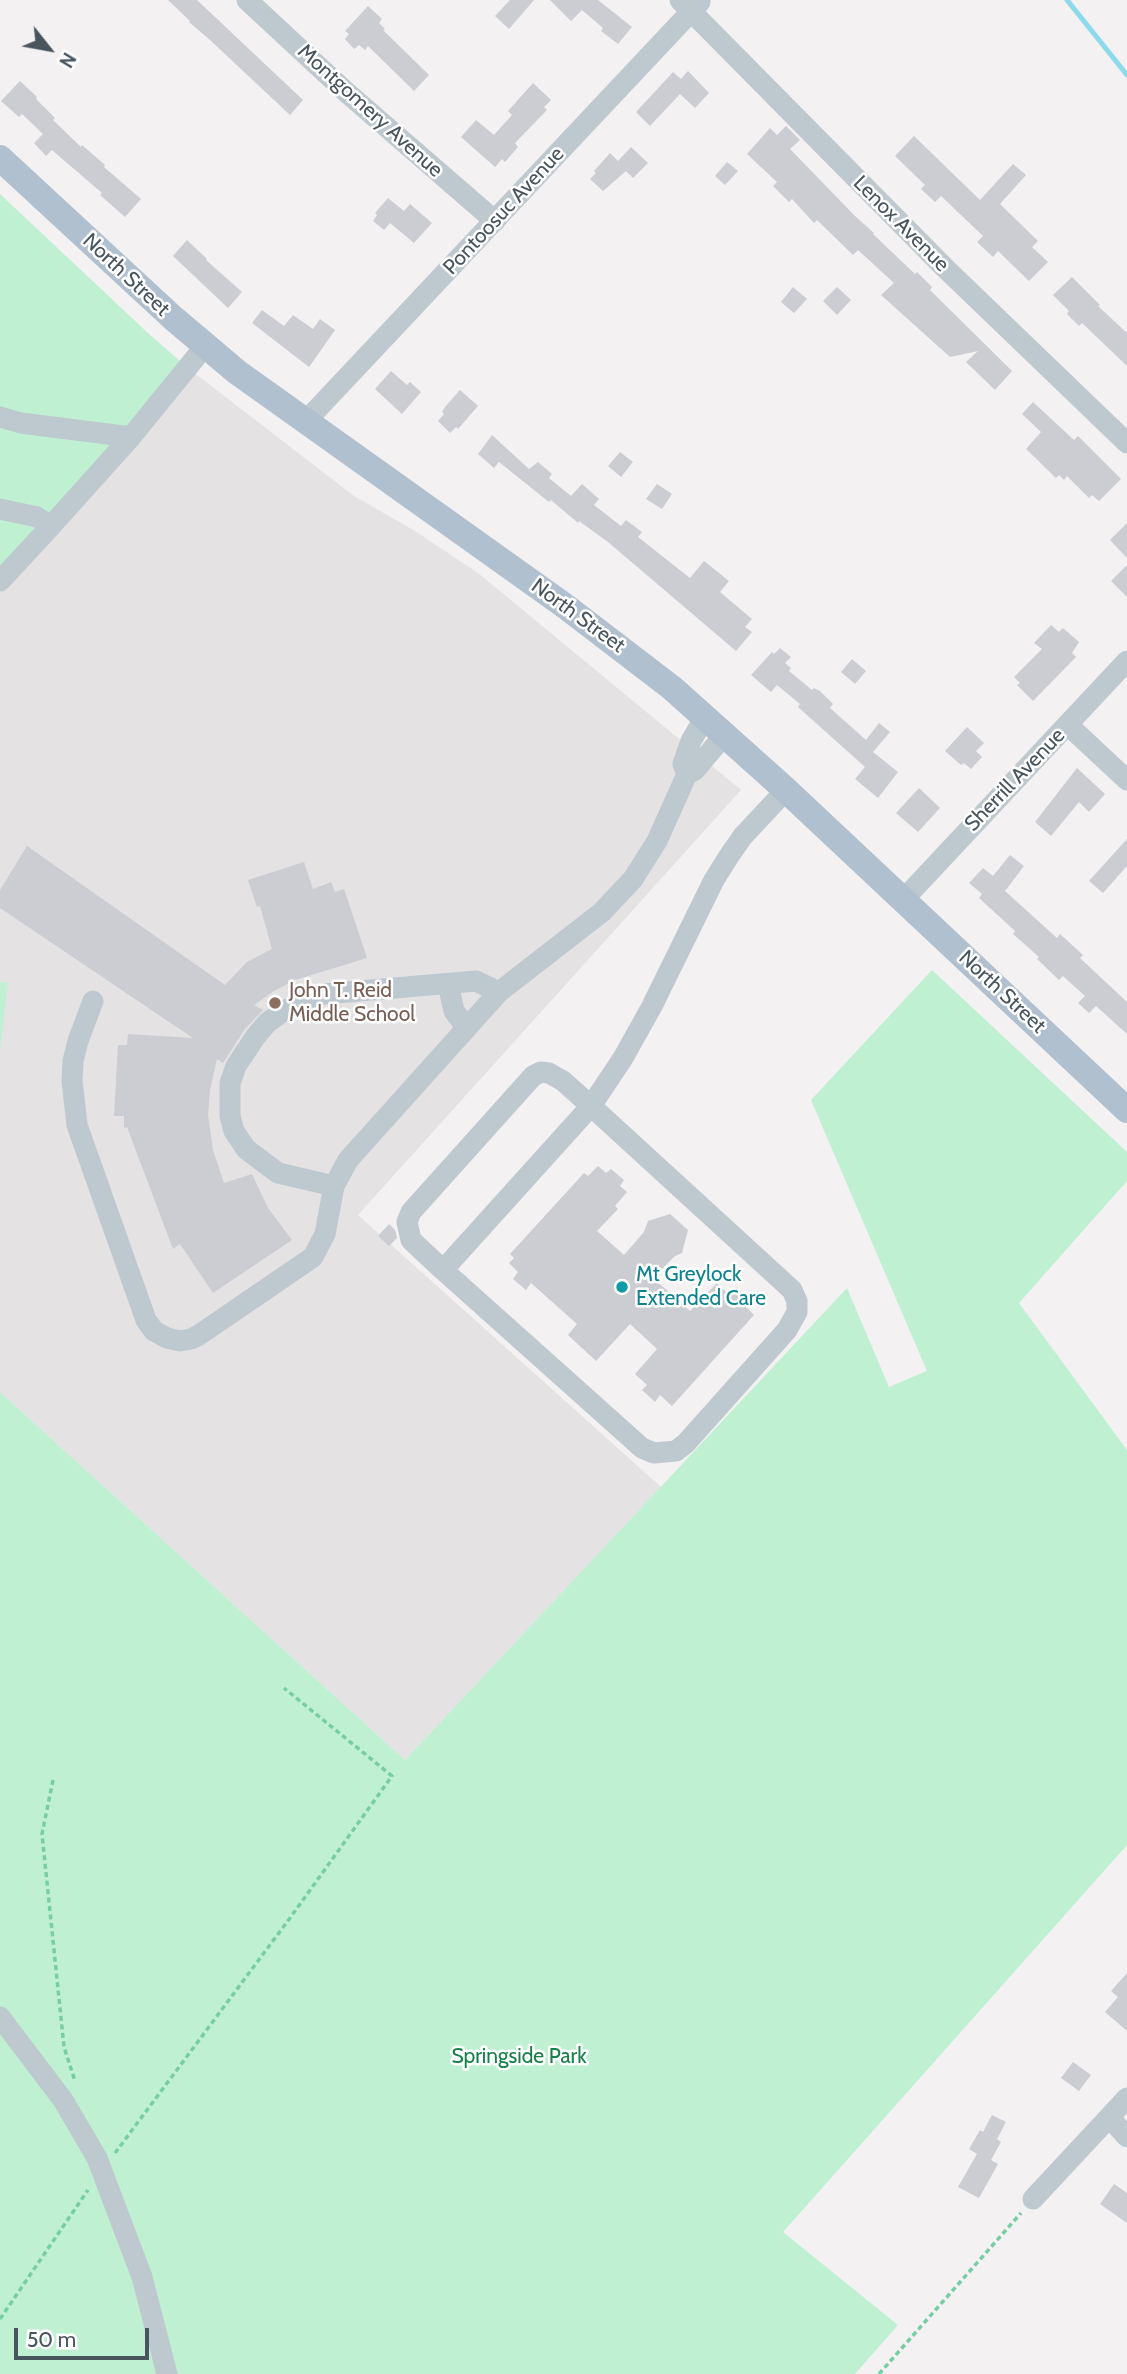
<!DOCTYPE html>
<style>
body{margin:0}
#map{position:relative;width:1127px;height:2374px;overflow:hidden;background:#f3f1f1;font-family:Cabin,sans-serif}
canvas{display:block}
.north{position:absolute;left:14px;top:14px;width:70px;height:70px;-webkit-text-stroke:5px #fff;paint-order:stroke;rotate:121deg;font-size:19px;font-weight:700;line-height:28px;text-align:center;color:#48545e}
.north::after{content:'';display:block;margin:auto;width:24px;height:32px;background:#48545e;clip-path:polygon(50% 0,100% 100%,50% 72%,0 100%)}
.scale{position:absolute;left:14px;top:2328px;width:135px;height:32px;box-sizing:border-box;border:4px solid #48545e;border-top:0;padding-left:9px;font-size:21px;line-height:24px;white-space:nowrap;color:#48545e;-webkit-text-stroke:5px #fff;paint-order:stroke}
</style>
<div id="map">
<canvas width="1127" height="2374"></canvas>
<div class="north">N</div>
<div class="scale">50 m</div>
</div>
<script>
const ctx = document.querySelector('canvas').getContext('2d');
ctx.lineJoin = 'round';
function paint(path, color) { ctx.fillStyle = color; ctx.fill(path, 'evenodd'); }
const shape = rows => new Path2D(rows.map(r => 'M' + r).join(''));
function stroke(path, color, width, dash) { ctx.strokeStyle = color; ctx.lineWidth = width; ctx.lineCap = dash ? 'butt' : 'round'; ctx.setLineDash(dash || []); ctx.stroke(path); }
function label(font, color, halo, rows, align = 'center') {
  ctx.font = font + ' Cabin,sans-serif'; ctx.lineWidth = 5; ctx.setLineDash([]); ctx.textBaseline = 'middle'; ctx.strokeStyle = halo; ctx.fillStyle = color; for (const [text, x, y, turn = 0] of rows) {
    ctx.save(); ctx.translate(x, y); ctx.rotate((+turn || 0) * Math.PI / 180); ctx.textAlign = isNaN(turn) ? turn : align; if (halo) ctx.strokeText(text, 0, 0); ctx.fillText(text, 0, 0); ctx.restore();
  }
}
paint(shape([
 [188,368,354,496,415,531,478,573,741,790,358,1215,661,1487,405,1760,0,1392,0,585]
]), '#e4e2e3');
paint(shape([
 [0,194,149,334,188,368,0,585],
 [932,970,1127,1152,1127,1181,1019,1303,1127,1450,1127,1845,783,2232,898,2325,855,2374,0,2374,0,1392,405,1760,847,1288,889,1387,927,1371,811,1100],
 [0,982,8,983,0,1051]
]), '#c0f0d2');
stroke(shape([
 [1067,0,1127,75]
]), '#8ddaed', 5);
paint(shape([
 [168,0,197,0,303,100,290,115,210,40,189,22,190,21],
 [510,0,534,0,509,29,495,16],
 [550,0,598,0,632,27,618,44,601,31,603,28,582,10,571,21],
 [368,6,382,19,379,23,385,29,383,30,429,75,414,91,368,46,365,50,359,45,354,49,345,39,349,34,345,31],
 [688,71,709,93,695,108,680,94,650,126,636,112,673,72,681,79],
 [20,81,37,97,36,99,55,118,53,120,81,147,82,145,105,165,104,167,141,199,125,217,100,195,102,193,52,150,46,156,34,143,43,134,22,114,19,117,1,101],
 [533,83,551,100,544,107,547,110,515,143,518,147,505,162,502,159,495,167,461,137,476,120,494,135,512,115,508,111],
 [786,126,800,140,790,149,855,216,874,233,873,234,915,274,917,272,932,287,930,290,1012,371,995,390,966,362,978,351,950,357,881,295,894,283,858,250,853,255,817,220,814,223,792,199,789,202,773,186,777,182,747,154,770,128,777,135],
 [914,136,980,200,1013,164,1026,175,1000,204,1038,241,1032,247,1048,262,1029,281,998,251,993,257,977,242,983,236,941,196,935,202,921,189,925,185,895,156],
 [631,147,648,163,633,178,626,171,603,191,590,179,596,173,594,171,610,153,618,161],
 [727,162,738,171,725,185,715,176],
 [388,198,404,211,410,204,432,223,414,243,390,223,384,230,373,221,377,215,375,213],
 [187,240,207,259,206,260,242,292,228,308,173,256],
 [1072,277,1100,305,1098,306,1127,333,1127,366,1082,323,1079,326,1067,314,1069,311,1053,295],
 [793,287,807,299,794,313,781,302],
 [837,287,851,300,837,315,823,301],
 [262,310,284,326,293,315,313,329,320,319,335,330,309,367,252,323],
 [391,371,407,385,410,382,421,392,402,414,375,389],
 [460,390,478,406,458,429,456,427,450,433,438,421,444,414,442,412,445,407],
 [1033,402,1074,440,1078,436,1121,479,1099,501,1092,495,1089,498,1067,476,1064,480,1059,475,1056,478,1026,449,1041,432,1022,414],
 [492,435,529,469,538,462,552,474,549,478,571,496,582,484,599,499,594,505,621,526,626,520,642,532,638,537,690,578,704,561,729,581,720,592,752,619,745,627,752,632,736,651,608,542,579,521,578,523,551,500,549,502,499,462,494,468,478,454],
 [620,452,633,462,621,477,608,466],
 [657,484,672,494,662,509,646,499],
 [1127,523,1127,558,1110,540],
 [1127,565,1127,597,1111,581],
 [1051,625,1059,632,1063,628,1079,642,1072,653,1076,657,1033,701,1017,685,1020,683,1014,677,1042,649,1034,643],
 [780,648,791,657,785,663,791,668,789,671,812,690,814,688,820,691,833,704,830,708,866,740,879,723,890,732,873,752,898,772,878,798,855,779,865,767,798,707,800,704,777,685,771,692,751,675,772,652,774,654],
 [852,659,866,671,855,684,841,672],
 [967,727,984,743,976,751,982,757,971,769,964,763,961,765,945,751],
 [1077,768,1105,794,1089,812,1079,802,1051,836,1035,822],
 [919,788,940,808,918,832,896,813],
 [1127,839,1127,866,1103,893,1089,881],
 [27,846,225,985,247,962,272,949,260,906,257,907,248,880,304,862,313,889,331,882,335,892,344,889,367,958,295,980,274,991,254,1005,263,1010,245,1029,223,1063,217,1059,210,1090,208,1115,213,1150,224,1183,252,1174,268,1208,292,1240,213,1293,180,1244,173,1249,127,1127,124,1128,124,1116,114,1116,118,1045,127,1045,128,1034,193,1038,0,908,0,890],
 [1010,855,1024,866,1005,891,1057,938,1060,934,1083,955,1080,958,1127,1002,1127,1034,1096,1006,1089,1013,1078,1003,1085,996,1063,976,1059,980,1037,959,1039,957,1013,934,1015,931,979,898,982,894,969,883,983,868,993,876],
 [598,1166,606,1173,611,1169,624,1180,620,1186,627,1192,615,1206,618,1209,597,1231,624,1255,644,1232,648,1221,670,1214,688,1230,682,1253,675,1256,653,1278,690,1311,717,1283,729,1295,737,1287,750,1301,745,1306,754,1315,672,1406,660,1395,655,1402,642,1390,647,1385,635,1374,657,1349,630,1324,596,1361,568,1335,577,1324,531,1283,526,1290,513,1279,518,1272,509,1263,514,1258,510,1254,584,1173,588,1176],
 [389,1224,395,1230,397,1238,389,1246,378,1236],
 [1127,1973,1127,2031,1105,2012,1118,1997,1111,1991],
 [1073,2062,1091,2075,1079,2091,1061,2078],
 [992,2115,1006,2122,997,2139,1001,2142,991,2160,998,2164,979,2198,958,2187,977,2154,969,2149,980,2130,983,2132],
 [1114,2184,1127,2193,1127,2223,1100,2204]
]), '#cbcdd3');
stroke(shape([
 [53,1780,42,1834,64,2047,75,2081],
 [115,2153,290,1918,392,1776,284,1688],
 [0,2319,88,2190],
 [879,2374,1021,2213]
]), '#77cea2', 3.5, [5, 3.5]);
stroke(shape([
 [247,0,345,91,495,221],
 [680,0,944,267,1127,443],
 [0,417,21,423,131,437],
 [305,422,700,2],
 [0,509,37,517,51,526,0,581],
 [51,526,131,437,205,346],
 [1068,725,1127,780],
 [687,774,683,764,691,741,705,717],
 [903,900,1127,661],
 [448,984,454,1011,466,1027],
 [93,1001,78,1041,73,1061,72,1081,77,1125,146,1320,154,1331,167,1338,180,1341,191,1339,199,1335,313,1257,325,1234,334,1186,348,1160,499,992,602,912,633,879,657,841,687,774,695,770,725,734],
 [334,1186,278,1173,246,1149,234,1131,230,1116,230,1083,236,1066,256,1036,267,1023,282,1012,302,1002,324,994,476,981,499,992],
 [443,1270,411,1240,407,1222,411,1212,533,1076,541,1072,549,1073,563,1081,591,1106,443,1270,642,1448,654,1453,676,1451,686,1443,787,1330,797,1312,797,1301,792,1290,591,1106,623,1058,652,1006,714,880,729,856,743,836,786,790],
 [0,2017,63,2100,97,2158,142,2277,167,2374],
 [1110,2118,1127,2137],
 [1033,2199,1127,2098]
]), '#bec8cf', 21);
stroke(shape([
 [0,158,173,318,237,372,565,606,672,688,786,790,1127,1110]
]), '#b0c0cf', 26);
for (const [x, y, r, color] of [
 [275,1003,7,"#8d6e63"],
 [622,1287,7,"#0f9aa8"]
]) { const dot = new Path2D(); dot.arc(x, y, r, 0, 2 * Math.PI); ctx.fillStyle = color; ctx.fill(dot); stroke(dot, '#fff', 2.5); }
label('21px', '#48545e', '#fff', [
 ["Montgomery Avenue",370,111,42],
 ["Pontoosuc Avenue",504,211,-47],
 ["Lenox Avenue",901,224,45],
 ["North Street",126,275,43],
 ["North Street",578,616,36],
 ["Sherrill Avenue",1015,780,-46],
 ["North Street",1002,992,43]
]);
label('21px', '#785e54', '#fff', [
 ["John T. Reid",289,991],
 ["Middle School",289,1015]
], 'left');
label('21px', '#0d838f', '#fff', [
 ["Mt Greylock",636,1275],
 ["Extended Care",636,1299]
], 'left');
label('21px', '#17814a', '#fff', [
 ["Springside Park",519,2057]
]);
</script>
